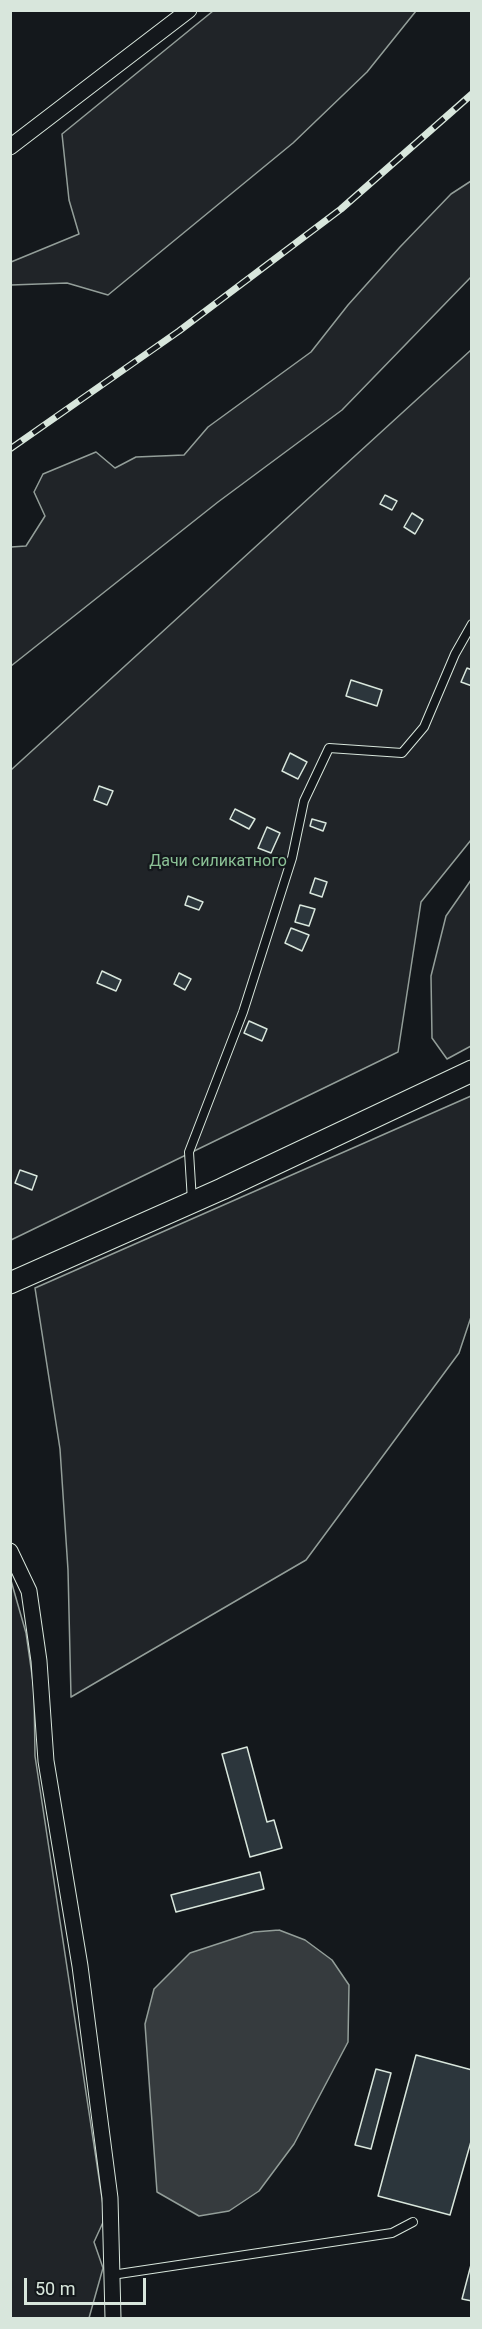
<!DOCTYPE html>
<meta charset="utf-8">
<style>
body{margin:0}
#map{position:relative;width:482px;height:2329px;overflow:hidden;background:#14181c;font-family:Roboto,sans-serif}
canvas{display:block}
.frame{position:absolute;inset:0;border:12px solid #d8e6dc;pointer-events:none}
.scale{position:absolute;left:24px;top:2278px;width:122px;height:27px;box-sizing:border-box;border:3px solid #d8e6dc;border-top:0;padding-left:8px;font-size:18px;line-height:21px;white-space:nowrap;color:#d8e6dc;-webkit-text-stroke:4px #14181c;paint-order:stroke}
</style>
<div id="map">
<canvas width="482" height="2329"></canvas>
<div class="frame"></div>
<div class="scale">50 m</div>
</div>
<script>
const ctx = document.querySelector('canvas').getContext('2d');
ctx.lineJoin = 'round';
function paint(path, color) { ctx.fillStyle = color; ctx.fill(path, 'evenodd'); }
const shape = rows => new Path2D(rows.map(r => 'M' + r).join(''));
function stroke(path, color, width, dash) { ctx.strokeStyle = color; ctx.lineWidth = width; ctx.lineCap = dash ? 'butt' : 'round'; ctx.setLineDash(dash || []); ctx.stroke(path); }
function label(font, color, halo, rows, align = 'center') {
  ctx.font = font + ' Roboto,sans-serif'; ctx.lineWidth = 4.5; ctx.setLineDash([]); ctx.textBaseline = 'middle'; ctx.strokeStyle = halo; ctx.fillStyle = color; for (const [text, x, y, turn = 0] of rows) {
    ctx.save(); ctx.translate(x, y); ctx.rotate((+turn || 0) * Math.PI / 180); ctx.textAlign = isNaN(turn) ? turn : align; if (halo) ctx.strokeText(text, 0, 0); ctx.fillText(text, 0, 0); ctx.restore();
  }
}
const green = shape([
 [213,11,416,11,367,72,293,143,108,295,67,283,11,285,11,262,79,234,69,200,62,134,213,11],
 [471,181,471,277,342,410,218,502,11,666,11,547,26,546,45,516,34,492,43,474,96,452,115,468,136,457,184,455,208,427,311,352,348,305,400,247,451,194,471,181],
 [471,350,471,840,421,902,398,1052,11,1240,11,770,471,350],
 [471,880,471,1046,447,1059,432,1038,431,976,446,916,471,880],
 [471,1096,472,1314,459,1353,306,1560,71,1697,68,1570,60,1449,35,1288,471,1096],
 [10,1577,26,1633,34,1689,35,1756,105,2218,94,2242,103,2268,89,2318,11,2318,10,1577]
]);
paint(green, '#202428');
stroke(green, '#939e99', 1.5);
const water = shape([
 [279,1930,305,1940,332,1960,349,1985,348,2042,294,2144,259,2191,229,2211,199,2216,157,2192,145,2024,154,1989,190,1953,254,1932,279,1930]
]);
paint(water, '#363b3e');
stroke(water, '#939e99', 1.5);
const building = shape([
 [385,495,397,501,392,510,380,504,385,495],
 [412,513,423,520,415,534,404,527,412,513],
 [467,668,472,670,472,686,461,682,467,668],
 [351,680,382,690,377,706,346,696,351,680],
 [290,753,307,762,298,779,282,771,290,753],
 [99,786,113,791,107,805,94,800,99,786],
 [235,809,255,819,249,829,230,819,235,809],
 [312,819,326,823,323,831,310,826,312,819],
 [267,827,280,833,271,853,258,848,267,827],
 [315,878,327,882,322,897,310,893,315,878],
 [188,896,203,902,199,910,185,905,188,896],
 [300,905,315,909,309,926,295,922,300,905],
 [291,928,309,935,302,951,285,943,291,928],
 [102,971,121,980,116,991,97,983,102,971],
 [179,973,191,979,185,990,174,984,179,973],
 [249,1021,267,1029,262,1041,244,1033,249,1021],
 [20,1170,37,1176,32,1190,15,1183,20,1170],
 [247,1747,267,1822,274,1820,282,1848,250,1857,222,1754,247,1747],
 [260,1872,264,1889,176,1912,171,1895,260,1872],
 [416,2055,472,2070,472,2138,450,2215,378,2196,416,2055],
 [376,2069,391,2073,371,2149,355,2145,376,2069],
 [472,2261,472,2301,462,2299,472,2261]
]);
paint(building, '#2c363c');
stroke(building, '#d8e6dc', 1.5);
const lane = shape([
 [192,1201,189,1152,243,1012,292,858,304,801,329,748,402,753,424,727,455,654,472,624],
 [112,2275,392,2233,413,2222]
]);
const street = shape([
 [10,147,189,10],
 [10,1551,29,1591,39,1661,46,1761,80,1966,110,2198,113,2318]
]);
const secondary = shape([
 [10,1283,222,1189,472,1071]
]);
stroke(lane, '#d8e6dc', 10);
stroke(street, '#d8e6dc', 17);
stroke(secondary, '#d8e6dc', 23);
stroke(lane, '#14181c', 8);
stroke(street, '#14181c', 15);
stroke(secondary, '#14181c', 21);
const rail = shape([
 [10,449,179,331,341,209,472,94]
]);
stroke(rail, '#d8e6dc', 7);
stroke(rail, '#14181c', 4.5, [14]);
label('16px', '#8ac095', '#14181c', [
 ["Дачи силикатного",218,862]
]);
</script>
